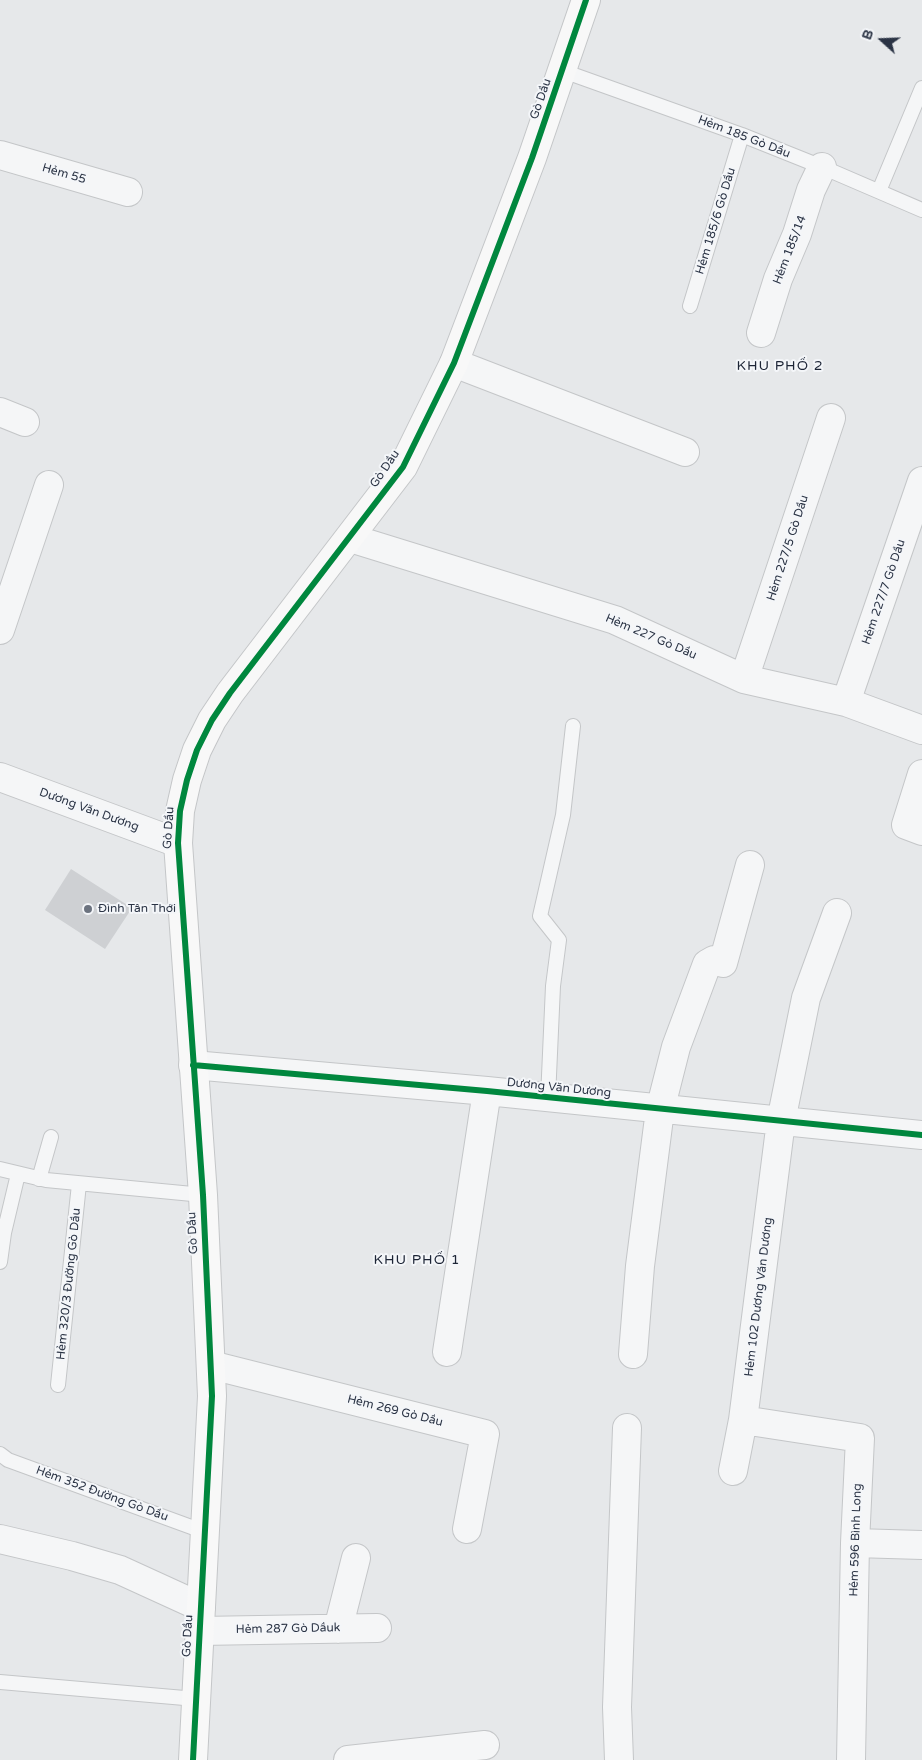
<!DOCTYPE html>
<meta charset="utf-8">
<style>
body{margin:0}
#map{position:relative;width:922px;height:1760px;overflow:hidden;background:#e6e8ea;font-family:"Varela Round",sans-serif}
canvas{display:block}
.north{position:absolute;left:857px;top:15px;width:50px;height:50px;-webkit-text-stroke:4px #f4f6f9;paint-order:stroke;rotate:290deg;font-size:14px;font-weight:700;line-height:20px;text-align:center;color:#2b3445}
.north::after{content:'';display:block;margin:auto;width:18px;height:22px;background:#2b3445;clip-path:polygon(50% 0,100% 100%,50% 72%,0 100%)}
</style>
<div id="map">
<canvas width="922" height="1760"></canvas>
<div class="north">B</div>
</div>
<script>
const ctx = document.querySelector('canvas').getContext('2d');
ctx.lineJoin = 'round';
function paint(path, color) { ctx.fillStyle = color; ctx.fill(path, 'evenodd'); }
const shape = rows => new Path2D(rows.map(r => 'M' + r).join(''));
function stroke(path, color, width, dash) { ctx.strokeStyle = color; ctx.lineWidth = width; ctx.lineCap = dash ? 'butt' : 'round'; ctx.setLineDash(dash || []); ctx.stroke(path); }
function label(font, color, halo, rows, align = 'center') {
  ctx.font = font + ' "Varela Round",sans-serif'; ctx.lineWidth = 4; ctx.setLineDash([]); ctx.textBaseline = 'middle'; ctx.strokeStyle = halo; ctx.fillStyle = color; for (const [text, x, y, turn = 0] of rows) {
    ctx.save(); ctx.translate(x, y); ctx.rotate((+turn || 0) * Math.PI / 180); ctx.textAlign = isNaN(turn) ? turn : align; if (halo) ctx.strokeText(text, 0, 0); ctx.fillText(text, 0, 0); ctx.restore();
  }
}
paint(shape([
 [71,869,132,908,105,949,45,910]
]), '#ced0d3');
const lane = shape([
 [563,71,742,135,822,167,922,210],
 [879,191,922,88],
 [690,306,742,135],
 [548,1098,553,986,559,940,540,916,563,815,573,726],
 [0,1169,46,1180,203,1195],
 [39,1179,51,1137],
 [0,1262,4,1233,18,1174],
 [58,1385,79,1184],
 [0,1454,8,1460,205,1532],
 [0,1682,196,1699]
]);
const street = shape([
 [0,155,128,192],
 [761,333,778,279,797,234,811,190,822,167],
 [454,363,685,452],
 [0,412,25,422],
 [350,538,615,620,744,679,846,702,922,730],
 [0,630,49,485],
 [744,679,831,418],
 [846,702,922,481],
 [922,774,906,825,922,831],
 [0,777,178,843],
 [193,1065,487,1091,922,1135],
 [447,1352,487,1091],
 [633,1354,640,1266,660,1110,676,1047,707,964,714,960,723,963,750,865],
 [211,1365,485,1434,467,1529],
 [743,1420,860,1438,855,1543,851,1760],
 [733,1471,743,1420,781,1121,806,998,837,913],
 [0,1539,72,1556,120,1570,201,1607],
 [855,1543,922,1545],
 [338,1629,356,1558],
 [200,1631,377,1628],
 [348,1760,485,1745],
 [619,1760,617,1707,627,1428]
]);
const secondary = shape([
 [193,1760,212,1396,203,1195,178,843,180,811,187,780,197,750,212,720,230,693,403,467,454,363,532,158,586,0]
]);
stroke(lane, '#c4c6c8', 16);
stroke(street, '#c4c6c8', 30);
stroke(secondary, '#c4c6c8', 30);
stroke(lane, '#f5f6f7', 14);
stroke(street, '#f5f6f7', 28);
stroke(secondary, '#f8f8f8', 28);
stroke(shape([
 [193,1065,487,1091,922,1135],
 [193,1760,212,1396,203,1195,178,843,180,811,187,780,197,750,212,720,230,693,403,467,454,363,532,158,586,0]
]), '#00873e', 6);
for (const [x, y, r, color] of [
 [88,909,5,"#6c737f"]
]) { const dot = new Path2D(); dot.arc(x, y, r, 0, 2 * Math.PI); ctx.fillStyle = color; ctx.fill(dot); stroke(dot, '#f4f6f9', 2); }
label('12px', '#2b3445', '#f4f6f9', [
 ["Gò Dầu",541,99,-71],
 ["Hẻm 185 Gò Dầu",744,137,21],
 ["Hẻm 55",64,174,16],
 ["Hẻm 185/6 Gò Dầu",716,221,-73],
 ["Hẻm 185/14",790,250,-69],
 ["Gò Dầu",385,469,-56],
 ["Hẻm 227/5 Gò Dầu",788,548,-72],
 ["Hẻm 227/7 Gò Dầu",884,592,-71],
 ["Hẻm 227 Gò Dầu",651,637,23],
 ["Dương Văn Dương",89,810,20],
 ["Gò Dầu",169,828,-86],
 ["Dương Văn Dương",559,1088,6],
 ["Gò Dầu",193,1233,-93],
 ["Hẻm 320/3 Đường Gò Dầu",69,1284,-84],
 ["Hẻm 102 Dương Văn Dương",759,1297,-83],
 ["Hẻm 269 Gò Dầu",395,1411,14],
 ["Hẻm 352 Đường Gò Dầu",102,1494,20],
 ["Hẻm 596 Bình Long",856,1540,-88],
 ["Hẻm 287 Gò Dầuk",288,1629,-1],
 ["Gò Dầu",188,1636,-87]
]);
label('12px', '#2b3445', '#f4f6f9', [
 ["Đình Tân Thới",98,909]
], 'left');
ctx.letterSpacing = '1px';
label('14px', '#1d2536', '#f4f6f9', [
 ["KHU PHỐ 2",780,366],
 ["KHU PHỐ 1",417,1260]
]);
ctx.letterSpacing = '0px';
</script>
